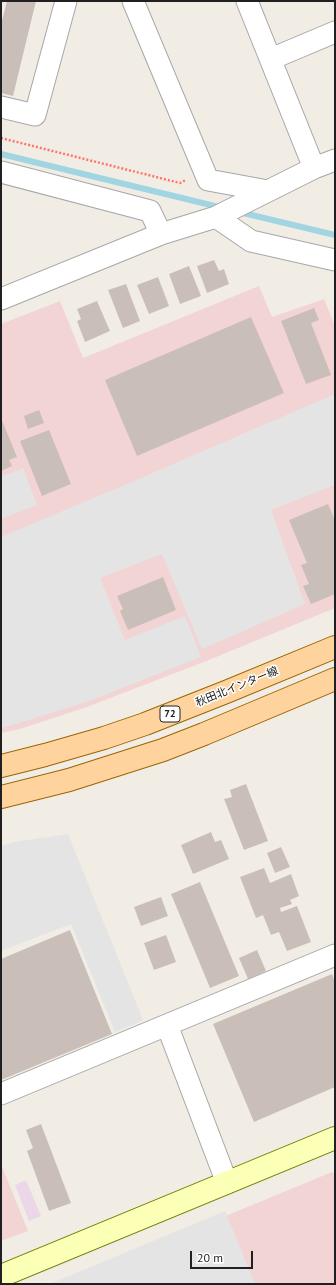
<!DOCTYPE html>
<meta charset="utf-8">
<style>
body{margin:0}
#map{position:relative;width:336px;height:1285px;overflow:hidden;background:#f1ede5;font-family:"PT Sans",sans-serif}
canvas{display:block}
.frame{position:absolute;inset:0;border:2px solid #202020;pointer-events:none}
.scale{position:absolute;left:190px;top:1251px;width:63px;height:18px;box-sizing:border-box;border:2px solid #202020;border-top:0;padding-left:5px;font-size:12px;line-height:14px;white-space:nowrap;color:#202020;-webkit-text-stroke:3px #fff;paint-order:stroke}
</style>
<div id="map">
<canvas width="336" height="1285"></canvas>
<div class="frame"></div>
<div class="scale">20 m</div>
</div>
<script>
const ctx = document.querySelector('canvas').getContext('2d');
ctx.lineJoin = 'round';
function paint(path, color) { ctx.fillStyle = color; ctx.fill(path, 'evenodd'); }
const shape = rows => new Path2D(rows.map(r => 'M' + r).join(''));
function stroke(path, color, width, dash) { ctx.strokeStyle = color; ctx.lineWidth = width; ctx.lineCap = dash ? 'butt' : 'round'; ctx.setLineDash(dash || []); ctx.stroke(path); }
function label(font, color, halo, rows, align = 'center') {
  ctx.font = font + ' "PT Sans","Noto Sans JP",sans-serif'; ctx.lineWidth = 3; ctx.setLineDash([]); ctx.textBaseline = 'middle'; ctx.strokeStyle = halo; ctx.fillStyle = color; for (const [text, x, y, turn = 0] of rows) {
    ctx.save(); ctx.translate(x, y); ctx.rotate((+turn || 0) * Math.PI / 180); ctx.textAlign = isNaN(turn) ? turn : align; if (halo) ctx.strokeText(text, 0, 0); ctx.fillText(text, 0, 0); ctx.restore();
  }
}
paint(shape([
 [259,286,272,317,324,299,335,326,335,608,209,660,87,707,20,729,1,733,1,324,60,301,83,358],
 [1,1164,28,1231,1,1241],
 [332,1172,335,1174,335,1284,61,1284]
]), '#f3d4d4');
paint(shape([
 [26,1180,41,1216,29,1221,15,1185]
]), '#ebd7e7');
paint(shape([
 [335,394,335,485,271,510,305,604,202,649,162,554,100,578,125,640,185,616,201,657,86,702,19,723,1,728,1,537,134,481],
 [23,468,37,505,1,519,1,477],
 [68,834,143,1020,115,1032,71,924,1,951,1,846,14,842],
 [225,1211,255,1284,50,1284]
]), '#e4e4e4');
stroke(shape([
 [1,154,223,208],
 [239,212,335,235]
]), '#a2d5e2', 6);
paint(shape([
 [7,1,36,1,13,96,1,93,1,25],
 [214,260,219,271,224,269,229,284,207,293,197,266],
 [189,266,201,296,180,304,169,274],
 [158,277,169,306,149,314,137,285],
 [126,284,140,321,123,328,108,290],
 [97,301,110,331,85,342,77,321,81,319,77,309],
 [314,308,319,320,311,323,331,375,306,384,281,321],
 [251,317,284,393,137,456,105,380],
 [39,410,44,423,28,429,24,416],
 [1,418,17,457,9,460,12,466,1,471],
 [49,430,71,484,42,496,20,441],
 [328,504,335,521,335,594,311,604,303,586,309,584,301,565,307,563,289,520],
 [163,577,176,610,128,630,120,611,123,609,117,596],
 [246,784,268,841,244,850,224,799,232,797,230,790],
 [211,832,215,842,221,840,229,859,193,874,181,845],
 [281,847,290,867,275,873,267,853],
 [264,868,270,883,291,874,299,896,290,900,292,904,280,908,281,912,297,906,311,942,287,951,279,932,271,935,263,915,256,918,240,877],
 [200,882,239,976,210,988,171,894],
 [161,897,168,916,141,926,134,907],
 [70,930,112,1034,1,1080,1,959],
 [166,935,176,962,154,970,144,943],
 [257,950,266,971,248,979,239,958],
 [332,974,335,982,335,1087,254,1122,213,1024],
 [41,1124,71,1203,49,1211,27,1151,33,1148,26,1130]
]), '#cabfb8');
const street = shape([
 [133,1,208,180,268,191],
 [247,1,314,168],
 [271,59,335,32],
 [1,107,35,115,66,1],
 [1,172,150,211,161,234],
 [216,217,251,241,335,260],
 [1,299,161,234,216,217,314,168,335,160],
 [167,1025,227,1183],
 [1,1094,335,955]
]);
const secondary = shape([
 [1,1276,335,1138]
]);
const primary = shape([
 [1,766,45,755,104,738,145,724,226,692,335,647],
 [1,797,69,780,163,750,204,734,335,679]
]);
stroke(street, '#a7a7a7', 23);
stroke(secondary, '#727e00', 24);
stroke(primary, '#9c6500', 24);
stroke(shape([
 [1,138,180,183,186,180]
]), '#ff7569', 2.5, [2, 2]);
stroke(street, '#fff', 21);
stroke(secondary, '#fcffb6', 22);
stroke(primary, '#ffd39d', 22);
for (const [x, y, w] of [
 [170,714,20]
]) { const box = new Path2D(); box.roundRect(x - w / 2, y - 8, w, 16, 3); ctx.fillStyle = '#fff'; ctx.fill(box); stroke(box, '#202020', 1); }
label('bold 10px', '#202020', null, [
 ["72",170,714]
]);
label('11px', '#202020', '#fff', [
 ["秋田北インター線",237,687,-22]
]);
</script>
